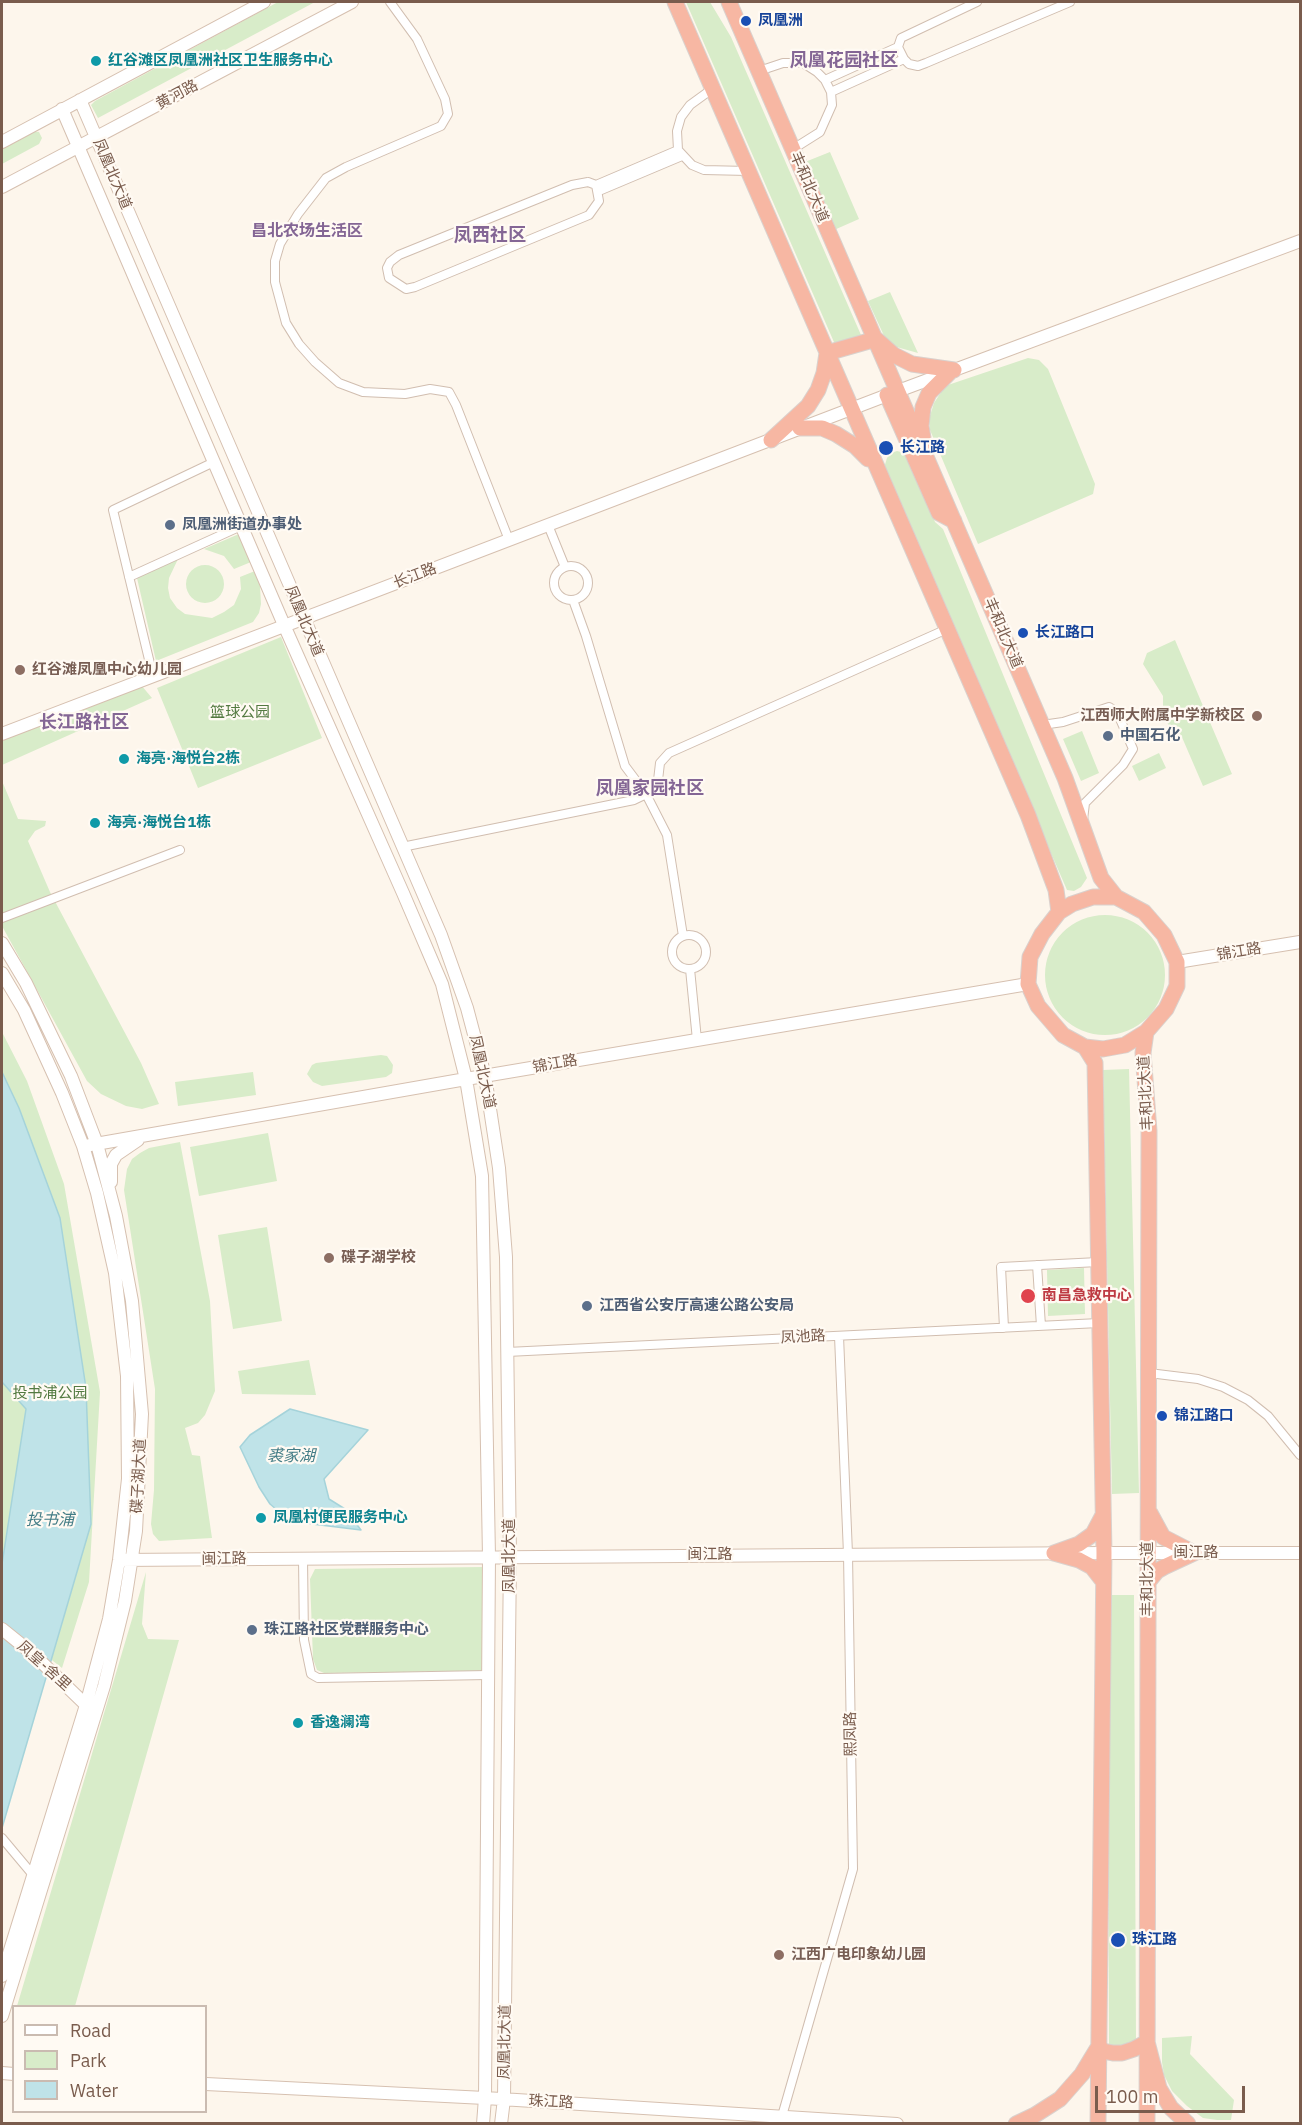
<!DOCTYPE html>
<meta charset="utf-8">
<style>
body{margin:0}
#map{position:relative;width:1302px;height:2125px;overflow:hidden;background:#fdf6ec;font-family:"IBM Plex Sans",sans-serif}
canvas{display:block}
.frame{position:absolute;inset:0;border:3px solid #7a5c4d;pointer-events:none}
.legend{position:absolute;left:12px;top:2005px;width:195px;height:108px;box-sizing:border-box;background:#fffaf3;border:2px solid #cabbb1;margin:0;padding:8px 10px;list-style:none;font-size:18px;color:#7a5c4d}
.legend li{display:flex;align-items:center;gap:12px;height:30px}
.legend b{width:30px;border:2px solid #cabbb1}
.scale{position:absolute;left:1095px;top:2086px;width:150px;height:27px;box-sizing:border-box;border:3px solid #7a5c4d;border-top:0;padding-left:8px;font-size:18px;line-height:21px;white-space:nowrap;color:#7a5c4d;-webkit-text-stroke:4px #fffaf3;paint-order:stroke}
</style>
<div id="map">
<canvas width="1302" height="2125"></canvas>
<div class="frame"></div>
<ul class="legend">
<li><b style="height:8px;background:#fff"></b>Road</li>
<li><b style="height:16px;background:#d8ecc9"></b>Park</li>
<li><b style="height:16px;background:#bfe3e8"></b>Water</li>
</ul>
<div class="scale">100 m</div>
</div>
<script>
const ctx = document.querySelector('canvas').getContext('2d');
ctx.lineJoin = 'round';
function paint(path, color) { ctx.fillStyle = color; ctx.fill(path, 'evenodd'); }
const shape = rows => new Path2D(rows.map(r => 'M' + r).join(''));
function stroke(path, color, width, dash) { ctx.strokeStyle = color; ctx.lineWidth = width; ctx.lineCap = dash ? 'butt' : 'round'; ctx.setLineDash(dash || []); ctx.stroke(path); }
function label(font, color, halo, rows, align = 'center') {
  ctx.font = font + ' "IBM Plex Sans","Noto Sans SC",sans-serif'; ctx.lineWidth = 4.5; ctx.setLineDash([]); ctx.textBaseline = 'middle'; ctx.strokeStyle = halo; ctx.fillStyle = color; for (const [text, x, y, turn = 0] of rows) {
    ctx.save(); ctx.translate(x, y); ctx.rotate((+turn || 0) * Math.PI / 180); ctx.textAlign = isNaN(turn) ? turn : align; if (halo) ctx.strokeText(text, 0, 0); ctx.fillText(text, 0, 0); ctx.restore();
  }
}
paint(shape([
 [278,2,315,2,98,118,91,105,95,101],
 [686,2,710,2,731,37,861,335,859,341,837,349],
 [31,131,39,132,42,138,39,144,2,164,2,147],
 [830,152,859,219,834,230,805,162],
 [890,292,918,353,893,346,886,340,868,301],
 [1028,358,1039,360,1048,369,1095,484,1093,494,978,544,930,430,929,419,934,403,945,386],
 [897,451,905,453,912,459,935,522,943,529,1087,878,1081,887,1074,891,1067,890,884,468,887,458,891,453],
 [239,534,251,562,234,569,224,556,204,549],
 [178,559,169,578,168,588,170,598,177,608,185,614,212,618,224,612,234,605,241,589,240,577,255,571,260,586,261,604,259,613,253,622,156,661,137,578],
 '186 584a19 19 0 1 1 38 0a19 19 0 1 1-38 0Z',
 [281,637,322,738,198,788,157,688],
 [1175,640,1232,774,1203,786,1181,735,1169,726,1166,720,1163,713,1163,696,1143,664,1147,653],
 [141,685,152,698,2,765,2,741],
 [1082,731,1099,773,1081,781,1063,739],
 [1159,753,1166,768,1139,781,1132,766],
 [2,781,18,819,46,821,45,826,35,831,28,841,50,892,141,1063,159,1104,142,1109,126,1106,101,1094,87,1081,2,926],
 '1045 975a60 60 0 1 1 120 0a60 60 0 1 1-120 0Z',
 [2,1032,27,1081,64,1184,100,1392,89,1582,62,1668,2,1621],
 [381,1055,387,1056,393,1065,392,1073,386,1077,322,1086,313,1082,307,1074,312,1065,316,1063],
 [1129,1069,1139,1493,1112,1494,1103,1070],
 [253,1072,256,1095,178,1106,175,1082],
 [268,1133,277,1181,199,1196,190,1147],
 [180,1142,210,1301,215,1391,205,1415,198,1423,185,1428,192,1455,200,1456,212,1538,159,1541,153,1534,151,1524,154,1490,155,1389,124,1190,127,1169,132,1159,140,1153,149,1148],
 [267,1227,282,1321,233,1329,218,1235],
 [1084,1268,1085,1314,1048,1316,1047,1270],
 [309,1360,316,1395,242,1394,238,1371],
 [483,1567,482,1671,324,1673,317,1670,313,1659,310,1579,315,1569],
 [146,1572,142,1624,148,1639,179,1640,75,2006,17,2006],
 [1107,1595,1134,1595,1136,2042,1117,2049,1109,2045],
 [1192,2036,1190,2054,1234,2100,1231,2120,1217,2120,1203,2118,1187,2106,1172,2091,1164,2075,1162,2062,1162,2038]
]), '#d8ecc9');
const water = shape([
 [2,1072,19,1108,60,1218,86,1388,91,1524,2,1828,2,1564,26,1409,2,1382,2,1072],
 [290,1409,368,1430,324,1479,329,1499,345,1509,361,1530,304,1523,284,1516,270,1504,259,1487,240,1447,250,1435,290,1409]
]);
paint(water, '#bfe3e8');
stroke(water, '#a5d3da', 1.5);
const street = shape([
 [390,2,417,39,445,99,448,114,441,126,346,167,326,178,298,214,280,244,275,261,275,282,286,323,299,344,315,362,339,383,363,392,405,394,430,389,449,392,456,405,509,540],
 [977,2,901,38,898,47,904,59,909,64,918,66,926,63,1070,2],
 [759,71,783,63,803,63,817,72,825,80,831,92,832,105,820,132,793,149],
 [825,80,898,47],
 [712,89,690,105,681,117,677,131,678,150,692,165,704,170,748,171],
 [831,92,904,59],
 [588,182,596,185,599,201,589,215,415,287,406,289,389,278,387,268,390,262,399,255,572,185,588,182],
 [596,185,678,150],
 [599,191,682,156],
 [548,525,565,567],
 '554 583a17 17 0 1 1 34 0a17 17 0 1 1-34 0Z',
 [129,577,241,526],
 [573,600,586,636,625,766,646,794,667,835,683,936],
 [153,676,113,510,214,462],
 [1042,725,1063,722,1109,707,1117,712,1133,749,1123,765,1085,803,1083,820],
 [402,847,634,800,657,789,660,763,669,753,947,629],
 [2,918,180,850],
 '672 952a17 17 0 1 1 34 0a17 17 0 1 1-34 0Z',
 [690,969,697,1040],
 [1037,1265,1041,1326],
 [1004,1328,1001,1267,1098,1262],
 [507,1352,1099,1323],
 [1149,1373,1198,1379,1223,1387,1248,1400,1268,1416,1300,1455],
 [303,1558,304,1640,311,1674,318,1678,488,1675],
 [2,1838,33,1875],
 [782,2116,853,1869,848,1554,839,1336]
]);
const secondary = shape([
 [80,100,441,935,467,1008,485,1076,499,1168,506,1257,510,1556,504,2099,501,2124],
 [62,109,284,625,403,893,442,984,466,1079,482,1176,489,1557,485,2098,483,2124],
 [2,142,264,2],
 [2,187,352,2],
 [2,734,898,391,1300,241],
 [2,943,26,983,71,1076,97,1144,116,1216,132,1301,142,1414,136,1531,125,1601,104,1686,2,2016],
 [1177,962,1300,942],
 [2,973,24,1010,62,1093,83,1146,97,1193,115,1273,127,1376,128,1479,119,1560,109,1619,86,1705,2,1976],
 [90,1145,466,1079,1028,984],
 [111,1182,111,1164,116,1155,138,1140],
 [119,1560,1104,1553,1300,1553],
 [2,1629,33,1654,86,1705],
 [2,2073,14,2074],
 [206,2084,485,2098,897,2124]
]);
const highway = shape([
 [675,2,1028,815,1056,890,1059,912,1042,934,1030,957,1028,984,1038,1006,1063,1035,1085,1047,1095,1063,1104,1553,1098,2124],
 [729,2,1065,778,1101,878,1116,897,1144,912,1164,935,1177,962,1177,986,1166,1009,1146,1032,1143,1053,1149,1131,1147,2124],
 [887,395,939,513,954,521],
 [800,428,822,428,836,434,855,446,868,459],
 [923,438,921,426,923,407,929,393,951,371],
 [771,440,808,406,818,390,824,373,827,353,876,339,894,355,912,364,954,370],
 [1059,912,1072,904,1093,897,1116,897],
 [1085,1047,1103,1049,1125,1045,1146,1032],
 [1150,1513,1163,1537,1194,1553],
 [1054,1553,1079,1544,1093,1534,1102,1517],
 [1054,1553,1079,1560,1092,1567,1103,1581],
 [1148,1582,1157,1571,1164,1567,1194,1553],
 [1016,2124,1035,2115,1060,2099,1082,2074,1099,2046,1103,2051,1113,2053,1122,2053,1134,2049,1147,2042,1159,2088,1171,2108,1188,2124]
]);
stroke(street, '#d1beb0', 10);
stroke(secondary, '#d6c0b0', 14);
stroke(highway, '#dad1cd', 17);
stroke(street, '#fff', 8);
stroke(secondary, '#fff', 12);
stroke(highway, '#f7b7a3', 15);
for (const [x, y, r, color] of [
 [746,21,6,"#1a4fb4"],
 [96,61,6,"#0f9aa8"],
 [886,448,8,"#1a4fb4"],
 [170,525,6,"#5c6f8a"],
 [1023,633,6,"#1a4fb4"],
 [20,670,6,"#8d6e63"],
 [1257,716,6,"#8d6e63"],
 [1108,736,6,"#5c6f8a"],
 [124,759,6,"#0f9aa8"],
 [95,823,6,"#0f9aa8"],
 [329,1258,6,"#8d6e63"],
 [1028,1296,8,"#e0444e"],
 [587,1306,6,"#5c6f8a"],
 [1162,1416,6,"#1a4fb4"],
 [261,1518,6,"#0f9aa8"],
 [252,1630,6,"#5c6f8a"],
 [298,1723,6,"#0f9aa8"],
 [1118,1940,8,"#1a4fb4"],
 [779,1955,6,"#8d6e63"]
]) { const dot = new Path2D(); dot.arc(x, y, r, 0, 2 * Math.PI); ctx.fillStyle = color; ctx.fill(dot); stroke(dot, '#fffaf3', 2); }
label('bold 15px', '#164399', '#fffaf3', [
 ["凤凰洲",758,21],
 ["长江路",900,448],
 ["长江路口",1035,633],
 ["锦江路口",1174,1416],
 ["珠江路",1132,1940]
], 'left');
label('bold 15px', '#0d838f', '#fffaf3', [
 ["红谷滩区凤凰洲社区卫生服务中心",108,61],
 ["海亮·海悦台2栋",136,759],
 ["海亮·海悦台1栋",107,823],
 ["凤凰村便民服务中心",273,1518],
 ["香逸澜湾",310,1723]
], 'left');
label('15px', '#7a5c4d', '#fffaf3', [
 ["黄河路",177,95,-28],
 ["凤凰北大道",112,174,67],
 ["丰和北大道",809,187,67],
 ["长江路",415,576,-21],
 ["凤凰北大道",304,621,67],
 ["丰和北大道",1003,633,67],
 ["锦江路",1239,952,-9],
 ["锦江路",555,1064,-10],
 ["凤凰北大道",482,1072,78],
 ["丰和北大道",1146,1093,-93],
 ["凤池路",803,1337,-3],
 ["碟子湖大道",139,1476,-87],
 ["闽江路",1196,1553],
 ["闽江路",710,1555],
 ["凤凰北大道",510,1556,-90],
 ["闽江路",224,1559,-1],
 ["丰和北大道",1148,1579,-90],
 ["凤皇-舍里",44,1666,42],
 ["熙凤路",851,1734,-91],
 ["凤凰北大道",505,2042,-89],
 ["珠江路",551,2102,3]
]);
label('bold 15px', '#4e5e75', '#fffaf3', [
 ["凤凰洲街道办事处",182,525],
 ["中国石化",1120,736],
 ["江西省公安厅高速公路公安局",599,1306],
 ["珠江路社区党群服务中心",264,1630]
], 'left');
label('bold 15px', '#785e54', '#fffaf3', [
 ["红谷滩凤凰中心幼儿园",32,670],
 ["江西师大附属中学新校区",1245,716,"right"],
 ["碟子湖学校",341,1258],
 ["江西广电印象幼儿园",791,1955]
], 'left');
label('15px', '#537a41', '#fffaf3', [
 ["篮球公园",240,713],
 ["投书浦公园",50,1394]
]);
label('bold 15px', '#be3a42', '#fffaf3', [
 ["南昌急救中心",1042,1296]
], 'left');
label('bold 16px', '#846695', '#fffaf3', [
 ["昌北农场生活区",307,231]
]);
label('italic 16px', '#437c86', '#fffaf3', [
 ["裘家湖",291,1456],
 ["投书浦",50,1520]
]);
label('bold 18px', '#846695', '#fffaf3', [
 ["凤凰花园社区",844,61],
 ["凤西社区",490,236],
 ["长江路社区",84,723],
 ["凤凰家园社区",650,789]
]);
</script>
